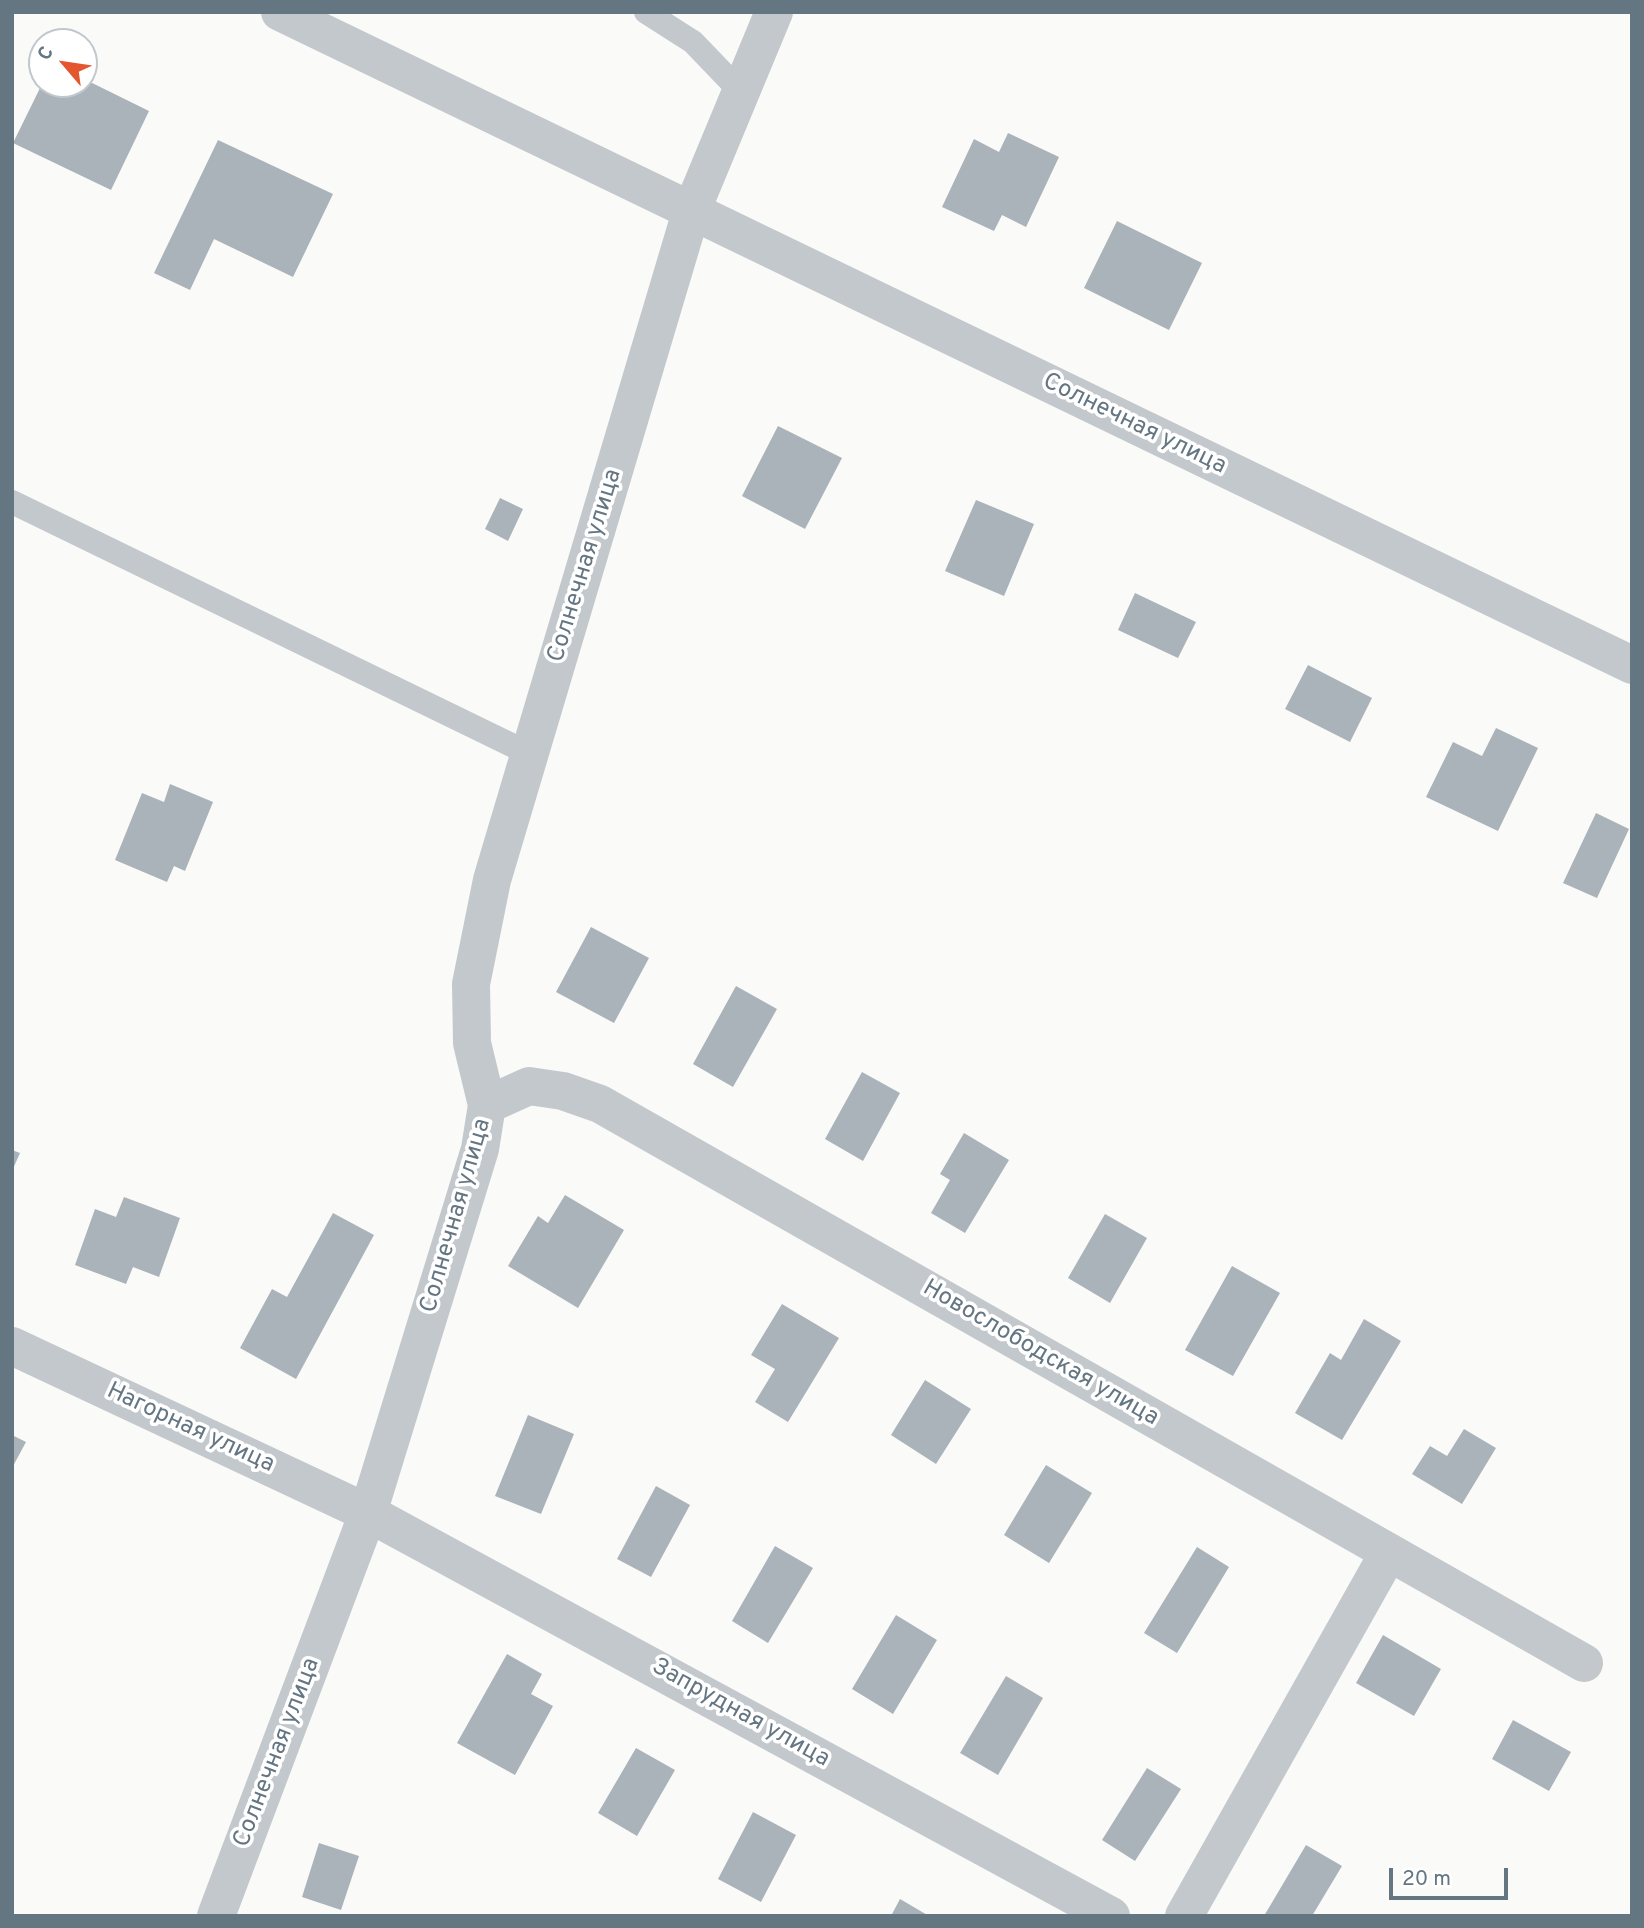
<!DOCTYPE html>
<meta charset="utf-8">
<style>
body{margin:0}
#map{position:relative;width:1644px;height:1928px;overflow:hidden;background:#fafaf8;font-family:Overpass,sans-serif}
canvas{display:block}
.frame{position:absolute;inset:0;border:14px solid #657683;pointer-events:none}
.north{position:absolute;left:28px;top:28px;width:70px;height:70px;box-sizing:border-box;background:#fff;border:2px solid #c1c8cd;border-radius:50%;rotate:299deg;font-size:19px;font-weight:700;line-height:28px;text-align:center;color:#657683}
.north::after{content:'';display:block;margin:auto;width:24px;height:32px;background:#e4572e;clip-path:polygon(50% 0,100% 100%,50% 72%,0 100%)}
.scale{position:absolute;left:1389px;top:1868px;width:119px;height:32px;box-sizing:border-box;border:4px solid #657683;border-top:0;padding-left:9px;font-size:21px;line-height:24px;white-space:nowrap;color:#657683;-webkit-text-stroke:5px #fff;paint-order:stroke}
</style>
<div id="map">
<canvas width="1644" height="1928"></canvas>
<div class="frame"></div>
<div class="north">С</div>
<div class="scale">20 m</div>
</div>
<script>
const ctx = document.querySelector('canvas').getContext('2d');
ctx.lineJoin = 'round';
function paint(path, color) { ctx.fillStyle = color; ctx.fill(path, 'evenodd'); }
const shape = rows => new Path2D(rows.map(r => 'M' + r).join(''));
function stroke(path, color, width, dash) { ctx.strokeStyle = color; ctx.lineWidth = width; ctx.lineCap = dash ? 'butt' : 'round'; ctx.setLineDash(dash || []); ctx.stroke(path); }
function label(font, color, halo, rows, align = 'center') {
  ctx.font = font + ' Overpass,sans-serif'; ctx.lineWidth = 7; ctx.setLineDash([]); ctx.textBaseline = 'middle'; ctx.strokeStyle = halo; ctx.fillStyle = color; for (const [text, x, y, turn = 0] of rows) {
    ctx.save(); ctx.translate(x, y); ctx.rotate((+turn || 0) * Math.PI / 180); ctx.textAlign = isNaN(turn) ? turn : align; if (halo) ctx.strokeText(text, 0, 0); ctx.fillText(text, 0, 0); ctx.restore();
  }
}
paint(shape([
 [84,79,149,111,111,190,13,143,42,84,84,84],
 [1008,133,1059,157,1026,227,1002,215,994,231,942,207,974,139,999,152],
 [218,140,333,194,293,277,214,239,190,290,154,273],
 [1117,221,1202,263,1169,330,1084,288],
 [778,426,842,458,805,529,742,496],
 [500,498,523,509,508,541,485,529],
 [976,500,1034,524,1004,596,945,571],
 [1135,593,1196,622,1178,658,1118,630],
 [1308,665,1372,698,1350,742,1285,709],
 [1496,728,1538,748,1498,831,1426,797,1453,742,1482,756],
 [170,784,213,802,185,871,174,866,167,882,115,860,142,793,164,802],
 [1596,813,1629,829,1597,898,1563,883],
 [591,927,649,958,614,1023,556,992],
 [736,986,777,1009,733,1087,693,1064],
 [862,1072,900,1093,863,1161,825,1139],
 [964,1133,1009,1160,965,1233,931,1213,950,1180,940,1174],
 [12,1150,20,1153,12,1171],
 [565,1195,624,1230,578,1308,508,1266,538,1216,548,1223],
 [124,1197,180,1218,159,1277,133,1267,126,1284,75,1265,95,1209,116,1217],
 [333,1213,374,1235,296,1379,240,1348,272,1289,287,1297],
 [1105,1214,1147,1238,1110,1303,1068,1278],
 [1232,1266,1280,1293,1233,1376,1185,1350],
 [782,1304,839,1338,788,1422,755,1402,775,1369,751,1355],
 [1364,1319,1401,1341,1342,1440,1295,1413,1330,1353,1341,1360],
 [925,1380,971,1409,936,1464,891,1435],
 [528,1415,574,1434,541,1514,495,1496],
 [1464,1429,1496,1448,1462,1504,1412,1474,1430,1446,1447,1456],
 [12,1435,26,1442,12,1468],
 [1046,1465,1092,1493,1049,1563,1004,1535],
 [656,1486,690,1505,651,1577,617,1559],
 [775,1546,813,1568,768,1643,732,1621],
 [1197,1547,1229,1567,1177,1653,1144,1633],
 [896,1615,937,1640,893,1714,852,1689],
 [1383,1635,1441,1669,1414,1716,1356,1683],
 [507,1654,542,1674,531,1694,553,1706,515,1775,457,1743],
 [1006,1676,1043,1698,998,1775,960,1753],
 [1513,1720,1571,1752,1549,1791,1492,1759],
 [636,1748,675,1770,637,1836,598,1813],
 [1147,1768,1181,1789,1135,1861,1102,1840],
 [753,1812,796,1835,761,1902,718,1879],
 [319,1843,359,1856,341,1910,302,1897],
 [1306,1845,1342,1866,1312,1916,1264,1916],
 [900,1899,929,1916,891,1916]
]), '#aab3b9');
stroke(shape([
 [646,12,693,42,741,92],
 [12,502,530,754]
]), '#c3c8cc', 24);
stroke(shape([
 [280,12,1632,665],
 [487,1105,529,1086,563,1091,600,1104,1584,1663],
 [12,1346,368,1513,1111,1916],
 [216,1916,368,1513,480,1149,487,1105,472,1043,471,984,492,880,691,212,774,12],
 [1184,1916,1389,1552]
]), '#c3c8cc', 38);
label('24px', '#657683', '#fff', [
 ["Солнечная улица",1134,425,26],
 ["Солнечная улица",586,566,-73],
 ["Солнечная улица",457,1216,-74],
 ["Новослободская улица",1040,1354,30],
 ["Нагорная улица",190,1429,25],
 ["Запрудная улица",740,1714,29],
 ["Солнечная улица",278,1753,-69]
]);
</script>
